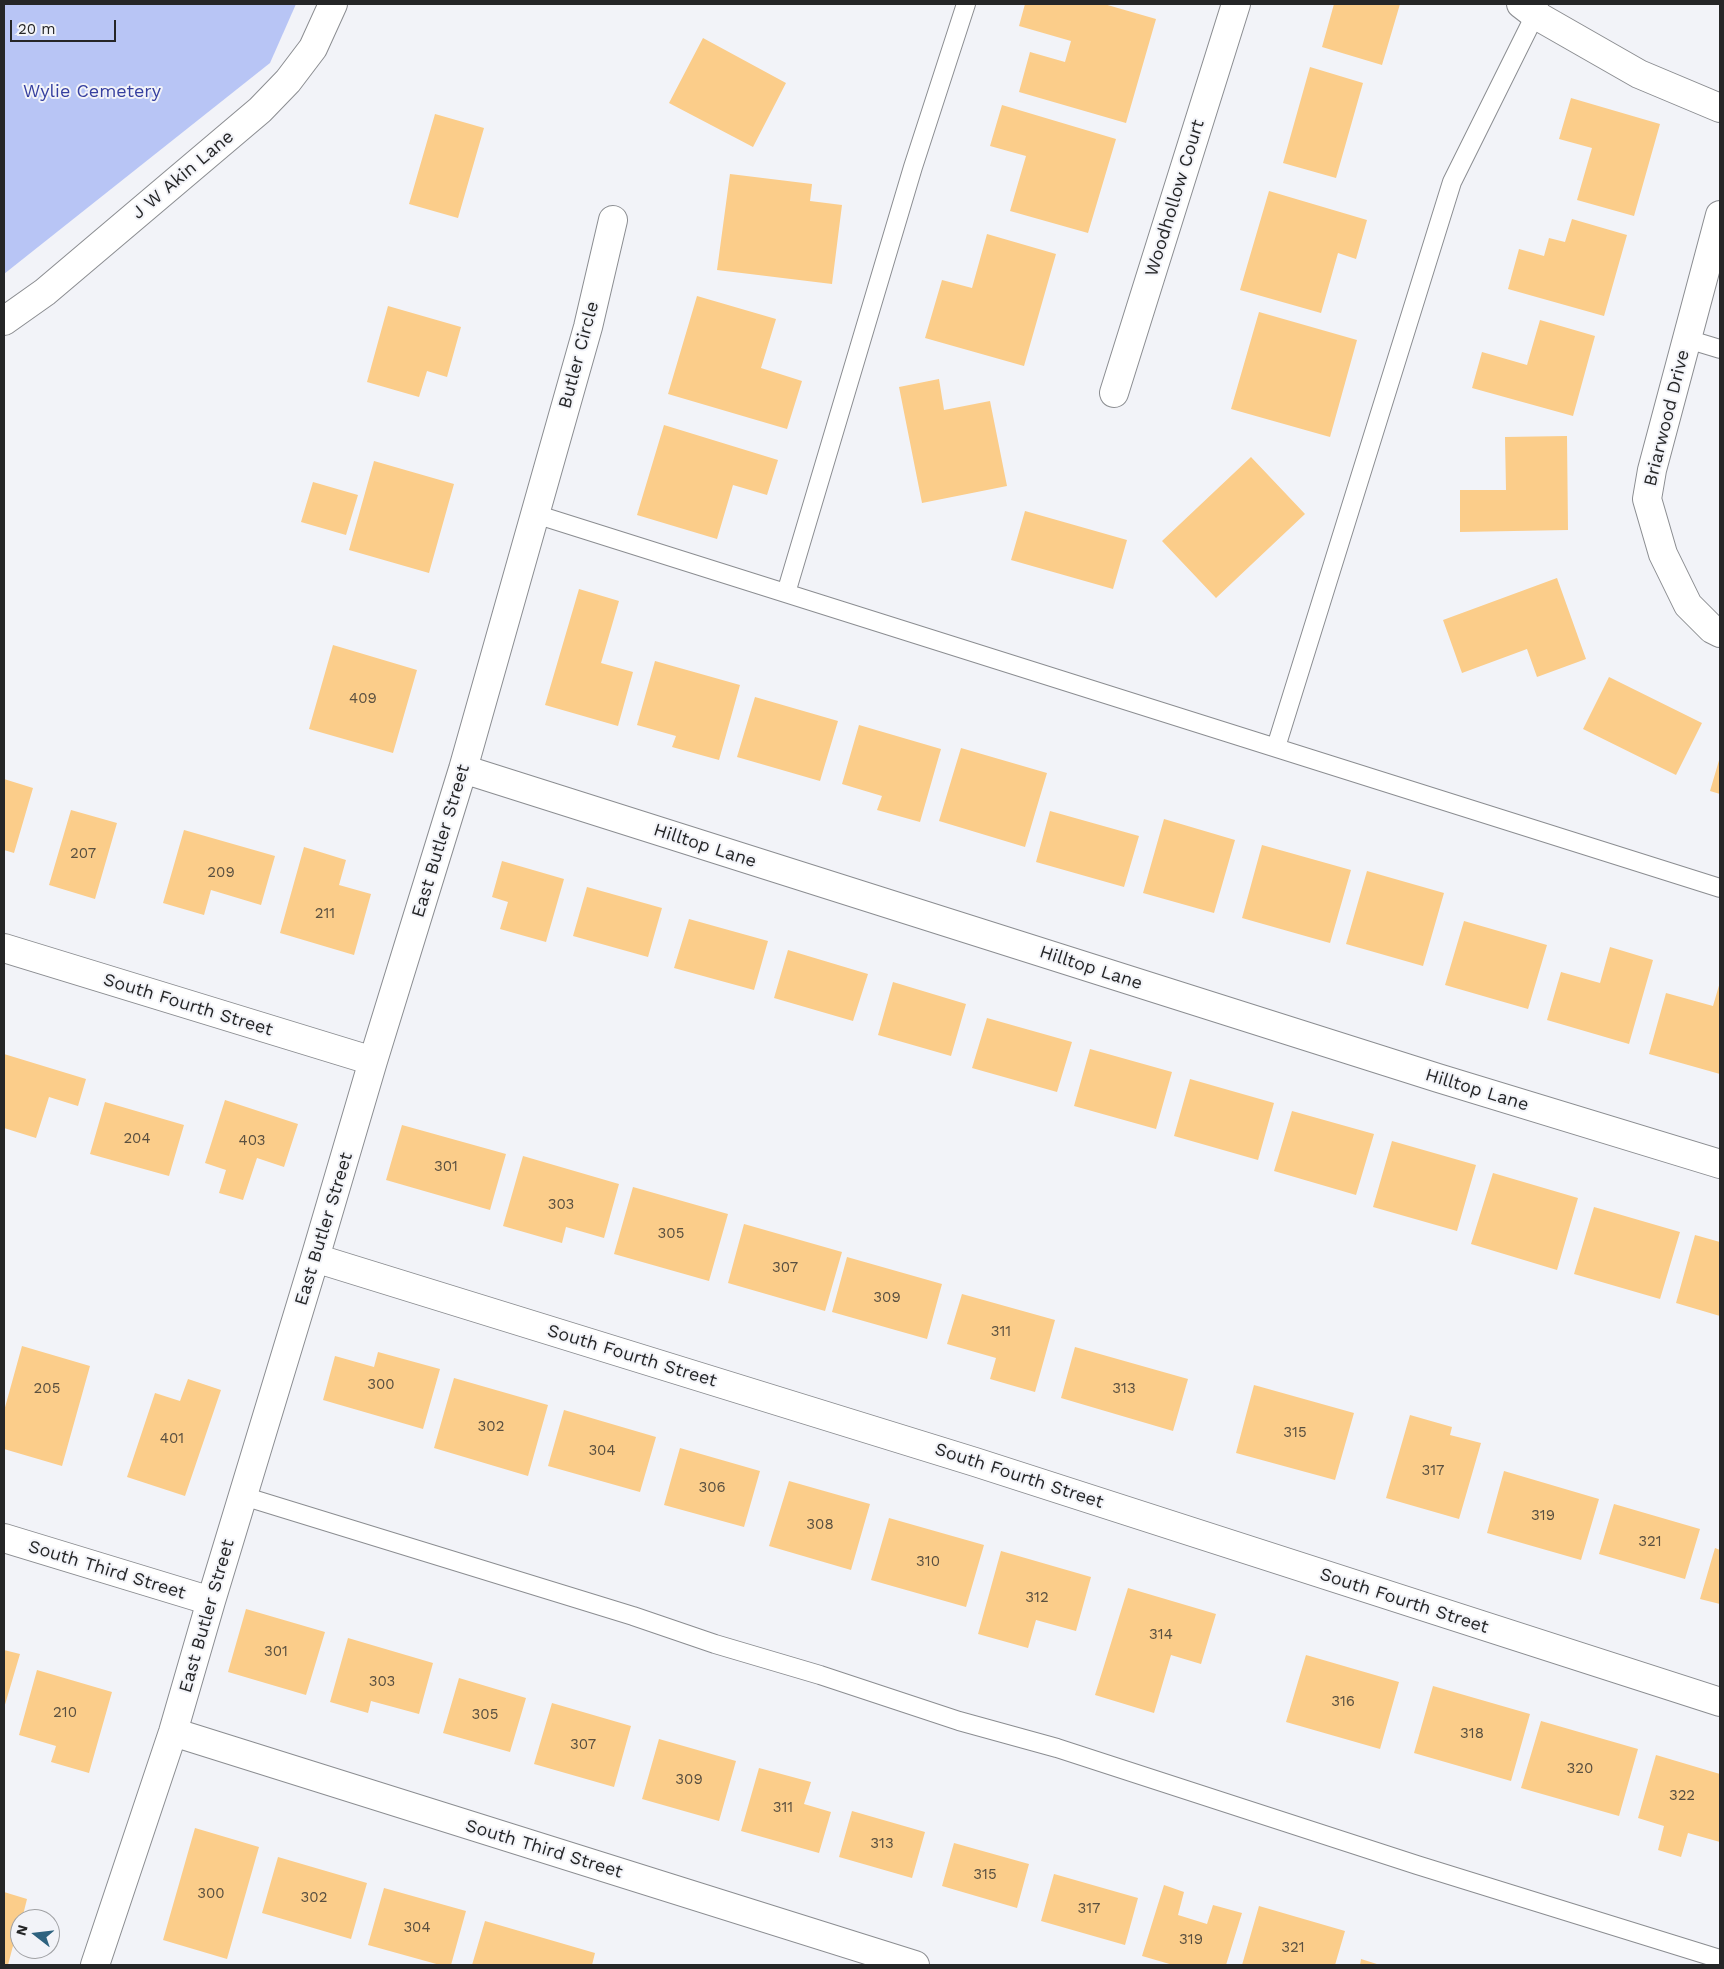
<!DOCTYPE html>
<style>
body{margin:0}
#map{position:relative;width:1724px;height:1969px;overflow:hidden;background:#f2f3f8;font-family:"Work Sans",sans-serif}
canvas{display:block}
.frame{position:absolute;inset:0;border:5px solid #252627;pointer-events:none}
.north{position:absolute;left:10px;top:1909px;width:50px;height:50px;box-sizing:border-box;background:#f2f3f8;border:1px solid #a0a1a4;border-radius:50%;rotate:286deg;font-size:14px;font-weight:700;line-height:20px;text-align:center;color:#252627}
.north::after{content:'';display:block;margin:auto;width:18px;height:22px;background:#2e627f;clip-path:polygon(50% 0,100% 100%,50% 72%,0 100%)}
.scale{position:absolute;left:10px;top:20px;width:106px;height:22px;box-sizing:border-box;border:2px solid #252627;border-top:0;padding-left:6px;font-size:15px;line-height:18px;white-space:nowrap;color:#252627;-webkit-text-stroke:4px #f2f3f8;paint-order:stroke}
</style>
<div id="map">
<canvas width="1724" height="1969"></canvas>
<div class="frame"></div>
<div class="north">N</div>
<div class="scale">20 m</div>
</div>
<script>
const ctx = document.querySelector('canvas').getContext('2d');
ctx.lineJoin = 'round';
function paint(path, color) { ctx.fillStyle = color; ctx.fill(path, 'evenodd'); }
const shape = rows => new Path2D(rows.map(r => 'M' + r).join(''));
function stroke(path, color, width, dash) { ctx.strokeStyle = color; ctx.lineWidth = width; ctx.lineCap = dash ? 'butt' : 'round'; ctx.setLineDash(dash || []); ctx.stroke(path); }
function label(font, color, halo, rows, align = 'center') {
  ctx.font = font + ' "Work Sans",sans-serif'; ctx.lineWidth = 4; ctx.setLineDash([]); ctx.textBaseline = 'middle'; ctx.strokeStyle = halo; ctx.fillStyle = color; for (const [text, x, y, turn = 0] of rows) {
    ctx.save(); ctx.translate(x, y); ctx.rotate((+turn || 0) * Math.PI / 180); ctx.textAlign = isNaN(turn) ? turn : align; if (halo) ctx.strokeText(text, 0, 0); ctx.fillText(text, 0, 0); ctx.restore();
  }
}
paint(shape([
 [4,4,296,4,270,63,4,274]
]), '#b8c5f5');
paint(shape([
 [1025,4,1104,4,1156,19,1126,123,1019,92,1030,52,1065,62,1071,41,1019,26],
 [1334,4,1400,4,1382,65,1322,47],
 [703,38,786,83,753,147,669,103],
 [1310,67,1363,83,1336,178,1283,163],
 [1571,98,1660,124,1634,216,1577,200,1592,148,1559,139],
 [1002,105,1116,139,1088,233,1010,211,1026,156,990,146],
 [435,114,484,128,458,218,409,204],
 [730,174,812,184,810,201,842,205,832,284,717,270],
 [1269,191,1367,220,1356,259,1338,253,1321,313,1240,290],
 [1572,219,1627,235,1604,316,1508,289,1519,249,1544,256,1549,238,1565,242],
 [987,234,1056,254,1024,366,925,338,942,280,972,288],
 [697,296,776,319,761,368,802,381,787,429,668,394],
 [388,306,461,327,447,377,427,371,419,397,367,382],
 [1259,312,1357,340,1330,437,1231,409],
 [1540,320,1595,336,1573,416,1472,388,1482,352,1527,365],
 [939,379,944,410,990,401,1007,486,922,503,899,387],
 [664,425,778,460,767,495,733,485,717,539,637,515],
 [1567,436,1568,530,1460,532,1460,490,1506,490,1505,437],
 [1251,457,1305,514,1216,598,1162,541],
 [374,461,454,484,429,573,349,550],
 [313,482,358,495,346,535,301,522],
 [1025,511,1127,540,1113,589,1011,560],
 [1557,578,1586,659,1537,677,1527,649,1462,673,1443,620],
 [579,589,619,601,601,663,633,672,618,726,545,705],
 [333,645,417,670,393,753,309,729],
 [655,661,740,685,719,760,672,747,676,736,637,725],
 [1609,677,1702,723,1676,775,1583,729],
 [755,697,838,721,820,781,737,757],
 [859,725,941,749,920,822,877,810,882,796,842,784],
 [961,748,1047,773,1025,847,939,821],
 [1720,757,1720,794,1710,791],
 [4,779,33,788,14,853,4,850],
 [71,810,117,823,95,899,49,885],
 [1050,811,1139,836,1124,887,1036,862],
 [1164,819,1235,840,1214,913,1143,893],
 [184,830,275,856,261,905,211,890,204,915,163,903],
 [1262,845,1351,870,1330,943,1242,918],
 [304,847,346,860,339,885,371,894,354,955,280,933],
 [502,861,564,879,546,942,500,929,508,902,492,897],
 [1367,871,1444,893,1423,966,1346,944],
 [587,887,662,908,648,957,573,936],
 [689,919,768,941,754,990,674,968],
 [1464,921,1547,945,1528,1009,1445,985],
 [1610,947,1653,960,1629,1044,1547,1020,1561,972,1600,983],
 [788,950,868,974,853,1021,774,998],
 [893,982,966,1004,951,1056,878,1035],
 [1720,982,1720,1074,1649,1054,1666,993,1713,1006],
 [987,1018,1072,1042,1057,1092,972,1068],
 [1090,1049,1172,1072,1156,1129,1074,1106],
 [4,1054,86,1079,78,1106,49,1097,36,1138,4,1128],
 [1190,1079,1274,1103,1258,1160,1174,1136],
 [225,1100,298,1124,284,1167,257,1158,243,1200,219,1193,226,1170,205,1163],
 [105,1102,184,1125,169,1176,90,1154],
 [1292,1111,1374,1134,1356,1195,1274,1171],
 [402,1125,506,1154,490,1210,386,1180],
 [1392,1141,1476,1165,1457,1231,1373,1207],
 [523,1156,619,1184,604,1238,566,1227,562,1243,503,1226],
 [1493,1173,1578,1198,1557,1270,1471,1244],
 [633,1187,728,1214,709,1281,614,1254],
 [1594,1207,1680,1232,1660,1299,1574,1274],
 [744,1224,842,1252,825,1311,728,1283],
 [1695,1235,1720,1242,1720,1316,1676,1303],
 [847,1257,942,1284,927,1339,832,1312],
 [962,1294,1055,1320,1035,1392,990,1379,996,1358,947,1344],
 [22,1346,90,1366,62,1466,4,1449,4,1411],
 [1075,1347,1188,1379,1173,1431,1061,1398],
 [378,1352,440,1369,423,1429,323,1400,335,1356,374,1367],
 [454,1378,548,1405,528,1476,434,1448],
 [188,1379,221,1390,185,1496,127,1477,155,1393,180,1401],
 [1254,1385,1354,1413,1335,1480,1236,1453],
 [564,1410,656,1437,640,1492,548,1466],
 [1410,1415,1452,1427,1450,1435,1481,1443,1459,1519,1386,1498],
 [680,1448,760,1471,744,1527,664,1505],
 [1504,1471,1599,1499,1581,1560,1487,1533],
 [789,1481,870,1504,851,1570,769,1546],
 [1614,1504,1700,1529,1685,1579,1599,1554],
 [889,1518,984,1545,966,1607,871,1580],
 [1715,1548,1720,1550,1720,1604,1700,1599],
 [1001,1551,1091,1577,1076,1631,1036,1620,1028,1648,978,1634],
 [1128,1588,1216,1614,1201,1664,1171,1655,1154,1713,1095,1695],
 [246,1609,325,1632,306,1695,228,1672],
 [348,1638,433,1663,419,1714,371,1701,368,1713,330,1702],
 [4,1650,20,1654,4,1708],
 [1306,1655,1399,1682,1380,1749,1286,1722],
 [37,1670,112,1692,89,1773,51,1762,56,1746,19,1735],
 [459,1678,526,1698,510,1752,443,1733],
 [1433,1686,1530,1714,1511,1781,1414,1753],
 [552,1703,631,1726,614,1787,534,1764],
 [1541,1721,1638,1749,1619,1816,1521,1788],
 [659,1739,736,1761,719,1821,642,1799],
 [1656,1755,1720,1774,1720,1842,1688,1833,1681,1857,1658,1850,1664,1826,1638,1818],
 [759,1768,811,1782,804,1804,831,1812,819,1853,741,1831],
 [852,1811,925,1832,912,1878,839,1857],
 [195,1828,259,1847,227,1959,163,1940],
 [954,1843,1029,1864,1017,1908,942,1886],
 [278,1857,367,1883,351,1939,262,1913],
 [1054,1874,1138,1898,1125,1945,1041,1921],
 [1164,1885,1184,1892,1178,1915,1207,1924,1213,1905,1242,1913,1226,1965,1173,1965,1142,1956],
 [384,1888,466,1911,451,1965,440,1965,368,1945],
 [4,1892,27,1899,22,1919,20,1919,8,1965,4,1965],
 [1259,1906,1345,1931,1335,1965,1242,1965],
 [485,1921,595,1953,592,1965,472,1965],
 [1361,1959,1380,1965,1360,1965]
]), '#fbcd8a');
const lane = shape([
 [1687,339,1720,349],
 [535,514,1720,888],
 [786,593,913,167,966,4],
 [1276,747,1452,182,1539,7],
 [243,1496,633,1616,715,1644,820,1675,959,1721,1057,1748,1417,1865,1720,1959]
]);
const street = shape([
 [1521,4,1534,14,1639,74,1720,108],
 [1720,215,1652,470,1647,499,1663,554,1688,605,1712,629,1720,633],
 [4,321,45,292,260,110,288,81,313,48,333,4],
 [1114,393,1236,4],
 [463,769,1438,1078,1720,1164],
 [4,948,373,1061],
 [315,1258,975,1462,1720,1702],
 [4,1538,211,1601],
 [173,1732,915,1965],
 [95,1965,173,1732,211,1601,315,1258,373,1061,463,769,588,327,613,220]
]);
stroke(lane, '#8b8d91', 20);
stroke(street, '#8b8d91', 30);
stroke(lane, '#fff', 18);
stroke(street, '#fff', 28);
label('15px', '#5a5040', null, [
 ["409",363,699],
 ["207",83,854],
 ["209",221,873],
 ["211",325,914],
 ["204",137,1139],
 ["403",252,1141],
 ["301",446,1167],
 ["303",561,1205],
 ["305",671,1234],
 ["307",785,1268],
 ["309",887,1298],
 ["311",1001,1332],
 ["300",381,1385],
 ["205",47,1389],
 ["313",1124,1389],
 ["302",491,1427],
 ["315",1295,1433],
 ["401",172,1439],
 ["304",602,1451],
 ["317",1433,1471],
 ["306",712,1488],
 ["319",1543,1516],
 ["308",820,1525],
 ["321",1650,1542],
 ["310",928,1562],
 ["312",1037,1598],
 ["314",1161,1635],
 ["301",276,1652],
 ["303",382,1682],
 ["316",1343,1702],
 ["210",65,1713],
 ["305",485,1715],
 ["318",1472,1734],
 ["307",583,1745],
 ["320",1580,1769],
 ["309",689,1780],
 ["322",1682,1796],
 ["311",783,1808],
 ["313",882,1844],
 ["315",985,1875],
 ["300",211,1894],
 ["302",314,1898],
 ["317",1089,1909],
 ["304",417,1928],
 ["319",1191,1940],
 ["321",1293,1948]
]);
label('18px', '#353f9f', '#f2f3f8', [
 ["Wylie Cemetery",92,92]
]);
label('18px', '#252627', '#f2f3f8', [
 ["J W Akin Lane",183,175,-40],
 ["Woodhollow Court",1175,198,-73],
 ["Butler Circle",579,355,-75],
 ["Briarwood Drive",1667,418,-76],
 ["East Butler Street",441,841,-73],
 ["Hilltop Lane",705,846,18],
 ["Hilltop Lane",1091,968,18],
 ["South Fourth Street",188,1005,17],
 ["Hilltop Lane",1477,1090,17],
 ["East Butler Street",324,1229,-73],
 ["South Fourth Street",632,1356,17],
 ["South Fourth Street",1019,1476,18],
 ["South Third Street",107,1570,17],
 ["South Fourth Street",1404,1601,18],
 ["East Butler Street",207,1616,-74],
 ["South Third Street",544,1849,17]
]);
</script>
